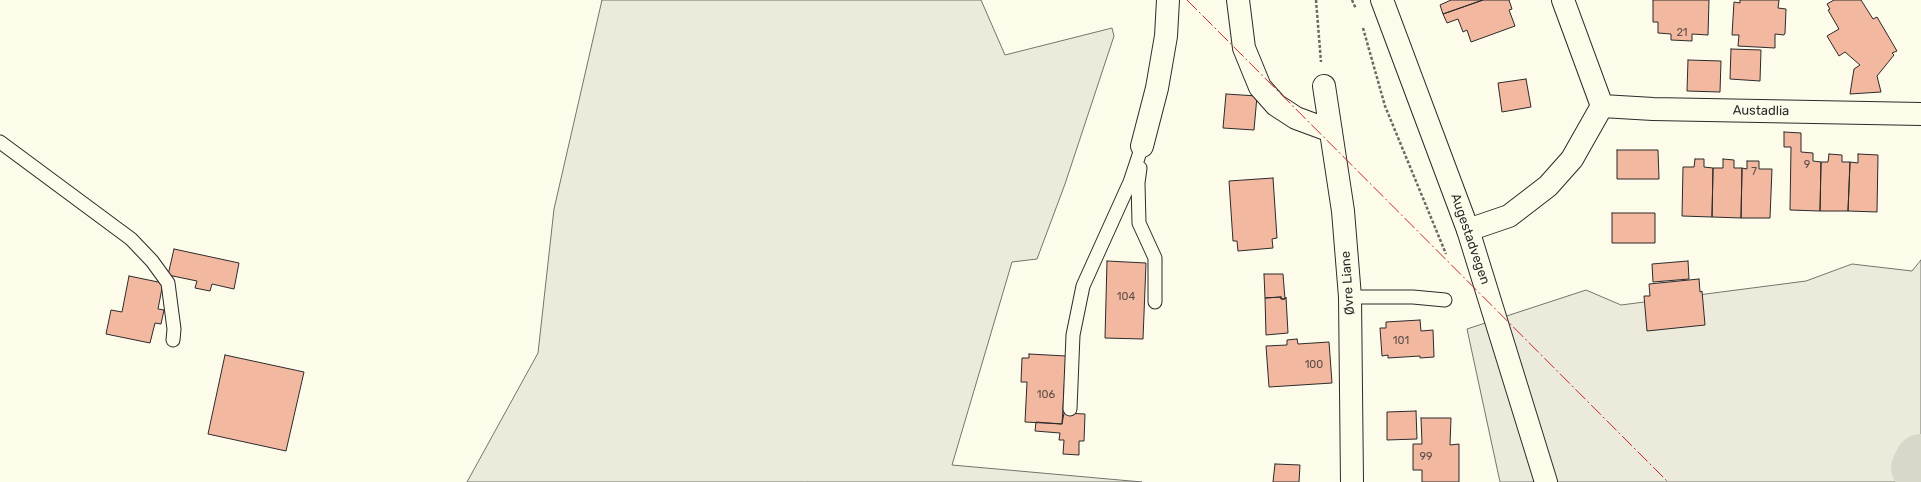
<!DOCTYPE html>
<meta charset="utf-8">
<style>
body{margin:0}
canvas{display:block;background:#fdfbea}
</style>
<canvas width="1921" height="482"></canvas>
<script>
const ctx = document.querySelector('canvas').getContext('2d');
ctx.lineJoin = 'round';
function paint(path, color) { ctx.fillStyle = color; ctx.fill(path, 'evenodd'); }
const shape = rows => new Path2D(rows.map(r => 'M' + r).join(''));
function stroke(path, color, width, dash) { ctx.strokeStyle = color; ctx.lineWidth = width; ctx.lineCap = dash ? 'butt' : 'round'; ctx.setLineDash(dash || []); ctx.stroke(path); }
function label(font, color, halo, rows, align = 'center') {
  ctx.font = font + ' Rubik,sans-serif'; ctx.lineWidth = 3; ctx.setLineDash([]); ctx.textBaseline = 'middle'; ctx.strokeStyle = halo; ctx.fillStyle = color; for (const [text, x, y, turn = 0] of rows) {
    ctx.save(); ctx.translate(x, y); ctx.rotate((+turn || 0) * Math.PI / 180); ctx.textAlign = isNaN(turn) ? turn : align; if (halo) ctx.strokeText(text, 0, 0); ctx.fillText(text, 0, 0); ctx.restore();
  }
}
const green = shape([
 [602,0,981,0,1005,55,1112,28,1114,36,1065,184,1037,259,1012,262,952,465,1142,482,467,482,538,353,554,209,602,0],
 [1921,260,1921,482,1500,482,1467,329,1586,290,1621,305,1806,281,1852,264,1912,271,1921,260]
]);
paint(green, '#ecebdb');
stroke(green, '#74746e', 1);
stroke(shape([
 [1921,460,1917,468,1921,474]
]), '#d8d7c9', 52);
const building = shape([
 [1451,0,1483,0,1443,14,1440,5,1451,0],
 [1483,0,1509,0,1512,9,1509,10,1515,26,1471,42,1467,30,1463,32,1458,19,1447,23,1443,14,1483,0],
 [1653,0,1709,0,1708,35,1692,34,1692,41,1671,40,1671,34,1658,33,1658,22,1653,22,1653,0],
 [1740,0,1779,0,1778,8,1786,9,1785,33,1784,35,1775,34,1775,48,1738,46,1739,35,1732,35,1734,2,1740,3,1740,0],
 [1834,0,1861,0,1873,19,1877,17,1897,51,1892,53,1894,55,1877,76,1881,92,1850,94,1854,69,1860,65,1845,52,1839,56,1827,36,1839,29,1828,10,1830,9,1827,4,1834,0],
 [1731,49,1761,50,1760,81,1730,79,1731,49],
 [1688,60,1721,61,1720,92,1687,91,1688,60],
 [1526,79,1531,107,1502,112,1498,83,1526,79],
 [1226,94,1257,96,1254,130,1223,128,1226,94],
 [1784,132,1801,133,1801,152,1813,153,1813,161,1821,162,1820,211,1790,210,1791,147,1784,147,1784,132],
 [1617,150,1658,150,1659,179,1617,179,1617,150],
 [1829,154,1842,155,1842,162,1850,162,1848,211,1820,211,1821,162,1828,162,1829,154],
 [1858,154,1878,155,1877,212,1848,211,1850,162,1858,163,1858,154],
 [1695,159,1704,159,1704,167,1713,168,1712,217,1682,216,1683,167,1694,167,1695,159],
 [1723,159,1734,160,1734,168,1742,168,1741,218,1712,217,1713,168,1723,168,1723,159],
 [1747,161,1759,161,1759,169,1772,169,1770,218,1741,218,1742,168,1747,169,1747,161],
 [1273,178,1277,238,1272,239,1273,248,1238,251,1237,241,1233,241,1229,181,1273,178],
 [1612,213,1655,213,1655,243,1612,243,1612,213],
 [174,249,239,263,234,289,212,284,210,291,195,288,197,281,168,275,174,249],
 [1107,261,1146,263,1143,339,1105,338,1107,261],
 [1688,261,1689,279,1653,282,1652,264,1688,261],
 [1264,274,1283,274,1285,299,1281,299,1281,297,1265,298,1264,274],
 [129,276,163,283,158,309,164,310,161,324,155,323,150,343,106,334,111,310,122,312,129,276],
 [1699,279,1700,292,1702,291,1705,325,1647,331,1644,296,1650,296,1649,284,1699,279],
 [1281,297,1281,299,1285,299,1286,297,1288,333,1266,335,1265,298,1281,297],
 [1420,320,1421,331,1433,330,1434,357,1420,358,1420,356,1388,358,1388,355,1382,356,1380,328,1386,328,1386,322,1420,320],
 [1297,339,1298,344,1329,342,1332,383,1269,387,1266,346,1287,345,1287,340,1297,339],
 [1029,354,1066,356,1062,424,1025,422,1027,382,1021,382,1022,358,1029,358,1029,354],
 [225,355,304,372,286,451,208,434,225,355],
 [1416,411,1417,439,1387,440,1387,412,1416,411],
 [1064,413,1085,414,1084,441,1079,441,1079,455,1063,454,1064,440,1059,440,1060,433,1035,431,1036,422,1062,424,1064,413],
 [1421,418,1451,418,1450,445,1459,444,1459,482,1422,482,1422,470,1413,470,1413,444,1422,444,1421,418],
 [1275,464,1300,465,1299,482,1273,482,1275,464]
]);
paint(building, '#f2b8a0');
stroke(building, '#2b2b2b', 1);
const service = shape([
 [0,142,131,239,152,261,168,283,174,329,173,340],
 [1140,168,1138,183,1139,223,1155,258,1155,302],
 [1350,297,1413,297,1445,300],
 [1070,409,1073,335,1083,286,1130,182,1142,146]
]);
const minor = shape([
 [1238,0,1244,48,1260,87,1276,105,1296,118,1331,131],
 [1563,0,1602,106],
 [1324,86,1343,211,1350,297,1352,482],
 [1142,146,1157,88,1166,36,1168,0],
 [1468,230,1509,216,1548,186,1572,159,1602,106,1653,109,1921,114]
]);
const secondary = shape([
 [1382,0,1468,230,1546,482]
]);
stroke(service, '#2b2b2b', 15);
stroke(minor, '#2b2b2b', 24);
stroke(secondary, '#2b2b2b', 24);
stroke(shape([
 [1316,0,1321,62],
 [1352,0,1356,9],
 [1363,28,1385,106,1446,254]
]), '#6a6964', 2.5, [3, 2]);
stroke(service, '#fdfbea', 13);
stroke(minor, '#fdfbea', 22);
stroke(secondary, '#fdfbea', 22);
stroke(shape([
 [1187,0,1668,482]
]), '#c62828', 1, [14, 3, 2, 3]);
label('11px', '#5d4e48', null, [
 ["21",1682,33],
 ["9",1807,165],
 ["7",1754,172],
 ["104",1126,297],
 ["101",1401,341],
 ["100",1314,365],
 ["106",1046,395],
 ["99",1426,457]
]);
label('13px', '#2b2b2b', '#fdfbea', [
 ["Austadlia",1761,111,1],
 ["Augestadvegen",1470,239,71],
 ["Øvre Liane",1348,283,-94]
]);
</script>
